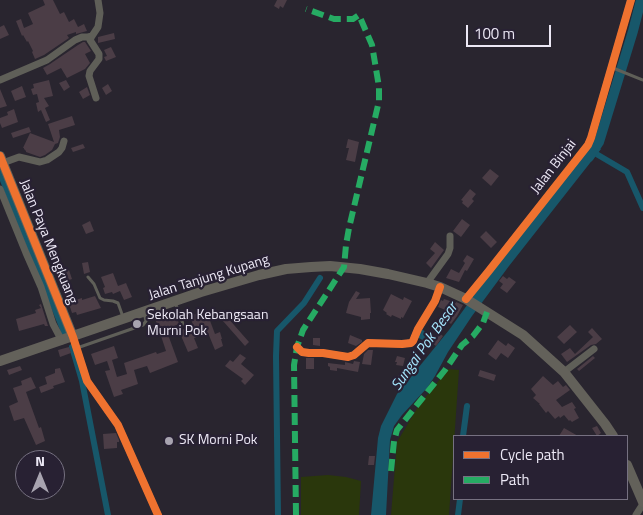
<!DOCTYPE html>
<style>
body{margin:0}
#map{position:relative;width:643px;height:515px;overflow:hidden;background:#29252f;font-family:"Titillium Web",sans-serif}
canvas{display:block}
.legend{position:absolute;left:453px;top:435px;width:175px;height:65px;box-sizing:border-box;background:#282133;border:1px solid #767181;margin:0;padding:6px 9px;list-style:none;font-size:15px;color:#ece8f5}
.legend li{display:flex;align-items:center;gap:10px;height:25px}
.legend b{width:25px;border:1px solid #767181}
.north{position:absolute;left:15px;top:450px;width:50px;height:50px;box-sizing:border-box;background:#282133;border:1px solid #767181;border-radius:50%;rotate:0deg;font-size:14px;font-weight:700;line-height:20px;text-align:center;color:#ece8f5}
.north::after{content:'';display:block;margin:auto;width:18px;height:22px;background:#a8a4b0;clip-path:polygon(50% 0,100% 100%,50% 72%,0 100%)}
.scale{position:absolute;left:466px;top:25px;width:85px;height:22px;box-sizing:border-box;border:2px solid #ece8f5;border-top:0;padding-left:6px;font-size:15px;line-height:18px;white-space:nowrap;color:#ece8f5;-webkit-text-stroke:4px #282133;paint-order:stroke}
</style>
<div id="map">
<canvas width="643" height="515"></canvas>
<ul class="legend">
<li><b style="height:6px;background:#ef722f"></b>Cycle path</li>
<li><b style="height:6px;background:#26ab63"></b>Path</li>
</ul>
<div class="north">N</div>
<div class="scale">100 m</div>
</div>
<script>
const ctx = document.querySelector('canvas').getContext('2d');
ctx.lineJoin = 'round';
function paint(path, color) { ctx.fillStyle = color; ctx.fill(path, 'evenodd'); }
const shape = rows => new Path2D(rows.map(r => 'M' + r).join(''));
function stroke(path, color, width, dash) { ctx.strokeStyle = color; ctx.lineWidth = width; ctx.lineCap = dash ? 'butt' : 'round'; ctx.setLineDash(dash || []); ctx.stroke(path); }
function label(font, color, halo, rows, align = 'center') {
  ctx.font = font + ' "Titillium Web",sans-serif'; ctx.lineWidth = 4.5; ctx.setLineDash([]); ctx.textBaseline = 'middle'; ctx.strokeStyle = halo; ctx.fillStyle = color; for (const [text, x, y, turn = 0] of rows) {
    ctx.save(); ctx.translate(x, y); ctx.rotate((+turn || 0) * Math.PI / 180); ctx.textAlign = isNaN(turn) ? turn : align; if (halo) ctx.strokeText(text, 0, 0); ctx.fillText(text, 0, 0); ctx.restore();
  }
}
paint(shape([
 [448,369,459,370,449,515,391,515,397,442,419,405],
 [328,475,346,477,361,481,359,515,301,515,301,477]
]), '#2a370c');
paint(shape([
 [591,144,601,149,509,266,472,316,448,352,435,376,427,388,402,415,394,426,390,440,386,515,371,515,378,438,381,426,397,394,449,330,475,294],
 [421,329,433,336,433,338,430,344,417,337]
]), '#17576a');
stroke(shape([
 [593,152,627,172,643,208],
 [0,173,64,332],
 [72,347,82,381,108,515],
 [463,436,467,406],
 [278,515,276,356,277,331,304,303,320,278],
 [458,515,460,499]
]), '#17576a', 6);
stroke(shape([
 [589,157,599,142,633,31,641,0]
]), '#17576a', 10);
paint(shape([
 [43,0,53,0,60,14,64,12,69,22,74,19,78,27,84,24,87,31,76,34,76,32,67,35,69,38,44,55,35,59,32,52,33,51,28,41,27,42,23,35,22,36,16,21,21,19,24,28,33,24,28,13,45,5],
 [277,0,287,0,283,8,280,6,279,9,274,6],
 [4,25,9,35,0,39,0,27],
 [114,33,115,39,98,43,98,37],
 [83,42,85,42,91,51,85,54,90,63,85,69,67,78,61,68,47,75,43,68,50,64,78,45],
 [111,47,116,57,106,61,104,57,107,56,104,50],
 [49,80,53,96,44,98,49,106,45,108,50,120,46,122,41,110,38,112,36,103,39,102,37,94,33,95,31,89,34,88,33,84],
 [66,80,70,87,64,91,59,83],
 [108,84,112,91,106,95,102,88],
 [22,86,26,97,15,101,11,91],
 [87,87,90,95,83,99,79,92],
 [0,89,7,106,0,108],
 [14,109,18,122,2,128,0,123,0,118,8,115,7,112],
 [72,116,75,125,59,130,60,137,58,143,55,144,52,150,45,155,40,157,26,152,26,151,24,149,24,148,23,148,30,133,54,142,48,124],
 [29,127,31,132,13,138,11,133],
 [348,139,359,142,355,162,346,160,349,148,346,148],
 [83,144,85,148,73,152,71,148],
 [490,169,499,176,491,186,482,178],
 [470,189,476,194,472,199,474,201,468,208,462,203,463,201,461,200],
 [462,219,470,225,461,237,453,231],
 [90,221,94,231,86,234,82,225],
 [486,231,497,242,491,248,480,237],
 [435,242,444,250,431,268,426,263,435,253,430,249],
 [467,255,474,259,467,271,465,270,459,282,446,278,451,269,459,273,465,263,463,261],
 [88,262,90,272,84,274,82,263],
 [69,270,72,279,63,282,60,273],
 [113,273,118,286,126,283,132,297,124,300,120,291,113,294,112,292,105,294,103,288,105,287,101,277],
 [503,276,507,279,509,277,516,282,507,293,500,288,503,284,499,281],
 [356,291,360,293,356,299,370,298,371,313,370,313,370,319,361,320,361,317,346,313,349,302],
 [391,294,403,300,404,297,412,301,403,318,401,317,401,319,392,315,391,317,386,314,387,313,383,310],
 [95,296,101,308,77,315,76,312,72,313,69,304,73,303,72,301,82,298,82,300],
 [444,299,456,303,456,302,463,305,457,316,451,324,446,320,453,313,438,307,441,300,443,301],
 [41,304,48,326,45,326,44,324,19,331,16,319,36,313,35,310,41,308,39,305],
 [206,310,215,334,220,332,222,339,221,339,223,346,215,350,208,333,194,338,198,348,188,352,179,331,193,325,190,316],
 [173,313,173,315,176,314,179,324,166,329,178,362,150,373,147,366,134,370,138,384,121,390,123,394,114,397,105,371,110,370,107,361,95,365,91,354,114,346,118,358,112,360,117,377,127,374,124,363,156,352,157,354,166,351,156,321,169,317,168,315],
 [227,317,249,342,245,346,223,321],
 [570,325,577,332,564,344,557,337],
 [592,328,602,339,596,344,591,345,567,362,561,354,570,348,575,354,593,337,588,332],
 [439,333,443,336,436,346,432,343],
 [350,335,362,340,362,342,356,346,348,343],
 [313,338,320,338,320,346,313,345],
 [498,340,506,346,508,343,515,348,508,358,501,353,496,360,488,354],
 [69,347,71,353,60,357,58,350],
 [368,350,373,350,371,365,362,364,364,354],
 [240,354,246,358,241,364,254,375,245,385,241,381,243,379,225,366,230,360,233,362],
 [397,356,405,358,403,366,396,365,397,362,395,362],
 [593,356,595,358,579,371,577,369],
 [306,358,314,358,314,369,306,369],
 [354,361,360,362,358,372,337,368,337,371,330,370,330,367,328,366,328,363,345,365,345,362,353,364],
 [20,366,22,370,9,375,7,370],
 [60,368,65,382,53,386,54,388,41,393,39,387,47,384,45,377,55,373,55,369],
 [480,370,496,375,494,381,478,376],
 [400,373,405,376,399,385,394,382],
 [543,376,553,385,558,381,563,387,566,385,570,390,556,400,562,407,572,402,576,408,574,409,579,418,572,422,570,420,569,421,564,415,560,418,559,416,555,419,548,411,546,413,539,404,540,404,533,398,536,395,531,389],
 [31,377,36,388,26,392,39,428,41,427,45,441,36,445,24,418,14,421,9,406,18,402,13,388,22,385,21,381],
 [597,426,601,433,597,436,592,428],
 [564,428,578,436,559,436],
 [116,433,119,440,119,442,117,442,117,448,104,449,103,434],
 [369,456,375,456,374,465,368,465]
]), '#4b3d46');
stroke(shape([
 [613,68,643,80],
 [88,277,94,284,100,298,104,300,113,301,118,303,123,317],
 [175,302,183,324],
 [77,348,143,325,146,321,144,313]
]), '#5f5f58', 3);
stroke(shape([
 [92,36,90,40,99,54,99,59,90,71,89,76,96,98],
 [0,80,47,60,75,40,82,37,88,37,92,36,98,27,100,13,98,0],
 [0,164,19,157,40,162,47,160,59,152,62,148,64,141],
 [0,189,26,253,41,287,53,324,62,341],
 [427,283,448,254,450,248,450,236],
 [466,299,488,272,588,145,591,138,631,0],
 [73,337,87,381,118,425,158,515],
 [297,347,302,352,309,353,323,353,348,357,354,355,368,343,402,344,411,343,413,341,418,329,435,301,440,287],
 [564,372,594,349],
 [636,515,643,504]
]), '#5f5f58', 7);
stroke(shape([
 [0,156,73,337],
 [0,361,201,292,259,275,286,269,311,267,330,266,360,269,388,274,427,283,440,287,466,299,523,335,564,372,605,424,613,436],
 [627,465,643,502]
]), '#63615a', 10);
stroke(shape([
 [391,471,394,441,397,430,445,370,462,345,473,336,483,323,487,312],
 [296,515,294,365,297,347,303,330,344,267,346,245,349,228,379,101,379,87,372,45,359,15,353,19,334,19,306,9]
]), '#26ab63', 6, [12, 6]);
stroke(shape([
 [0,156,73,337,87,381,118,425,158,515],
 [466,299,488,272,588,145,591,138,631,0],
 [297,347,302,352,309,353,323,353,348,357,354,355,368,343,402,344,411,343,413,341,418,329,435,301,440,287]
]), '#ef722f', 8);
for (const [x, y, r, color] of [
 [137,324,5,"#a8a4b0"],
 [169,441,5,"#a8a4b0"]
]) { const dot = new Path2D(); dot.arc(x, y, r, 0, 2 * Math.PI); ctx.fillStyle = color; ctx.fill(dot); stroke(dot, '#282133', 2); }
label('14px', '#ece8f5', '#282133', [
 ["Jalan Binjai",554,167,-52],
 ["Jalan Paya Mengkuang",48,242,68],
 ["Jalan Tanjung Kupang",209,278,-17]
]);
label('14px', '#ece8f5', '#282133', [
 ["Sekolah Kebangsaan",147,316],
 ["Murni Pok",147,332],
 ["SK Morni Pok",179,441]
], 'left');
label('italic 15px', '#a5e7fe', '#282133', [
 ["Sungai Pok Besar",425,347,-55]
]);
</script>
